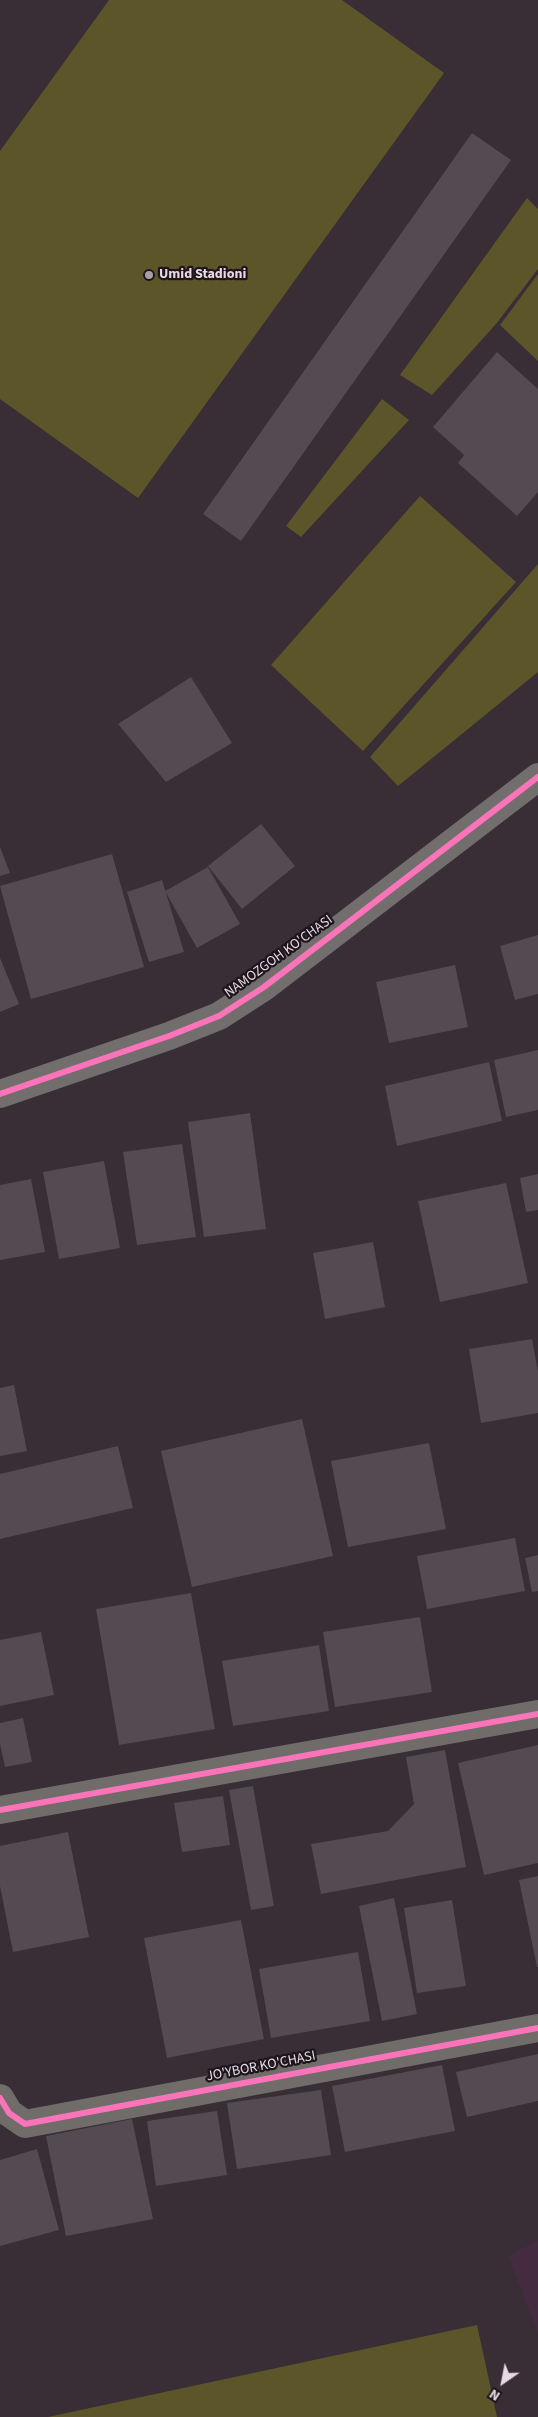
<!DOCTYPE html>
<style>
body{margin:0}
#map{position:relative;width:538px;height:2417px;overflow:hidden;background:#392d36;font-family:"Source Sans 3",sans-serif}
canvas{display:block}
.north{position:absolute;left:478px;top:2357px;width:50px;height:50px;-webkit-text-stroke:4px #1e151c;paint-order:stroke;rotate:213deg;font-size:14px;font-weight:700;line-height:20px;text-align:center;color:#e8d9e4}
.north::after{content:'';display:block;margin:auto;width:18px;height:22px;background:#e8d9e4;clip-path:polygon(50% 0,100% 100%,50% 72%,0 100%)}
</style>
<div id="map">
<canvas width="538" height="2417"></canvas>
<div class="north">N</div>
</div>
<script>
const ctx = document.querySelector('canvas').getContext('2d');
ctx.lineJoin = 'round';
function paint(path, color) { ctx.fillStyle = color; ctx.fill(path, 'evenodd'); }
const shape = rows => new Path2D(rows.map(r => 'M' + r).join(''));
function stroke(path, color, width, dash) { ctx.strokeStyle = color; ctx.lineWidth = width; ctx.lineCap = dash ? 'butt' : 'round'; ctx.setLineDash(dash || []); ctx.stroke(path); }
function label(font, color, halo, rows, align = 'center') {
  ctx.font = font + ' "Source Sans 3",sans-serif'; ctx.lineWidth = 4.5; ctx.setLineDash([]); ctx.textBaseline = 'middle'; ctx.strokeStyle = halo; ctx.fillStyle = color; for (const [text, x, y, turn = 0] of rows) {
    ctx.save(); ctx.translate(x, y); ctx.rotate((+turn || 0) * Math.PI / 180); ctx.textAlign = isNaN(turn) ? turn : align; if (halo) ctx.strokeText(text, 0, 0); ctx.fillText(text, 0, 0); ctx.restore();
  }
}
paint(shape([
 [538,2240,538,2334,508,2256]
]), '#442b3f');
paint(shape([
 [109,0,342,0,444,73,138,498,0,399,0,151],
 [527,198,538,209,538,269,496,324,432,395,400,375],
 [538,274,538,361,500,325],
 [382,399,409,420,301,537,286,526],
 [420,496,516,582,363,751,271,665],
 [538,564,538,672,398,786,370,757],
 [477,2325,497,2417,48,2417]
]), '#5d552a');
paint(shape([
 [472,133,511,160,241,541,203,514],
 [497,352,538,389,538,492,517,516,458,463,464,455,433,427],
 [191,677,232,743,166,782,118,724],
 [261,824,295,866,242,909,208,866],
 [0,847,10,873,0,876],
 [112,854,144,967,31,999,0,886],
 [208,867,240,924,197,948,165,891],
 [162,880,184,952,149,962,127,892],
 [538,935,538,994,515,1000,500,946],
 [0,958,19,1004,0,1012],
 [455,965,468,1027,389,1043,376,982],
 [538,1050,538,1110,506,1117,494,1060],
 [489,1062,502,1121,397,1146,385,1086],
 [250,1113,266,1229,204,1237,188,1122],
 [182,1144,196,1237,137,1245,123,1152],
 [104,1161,120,1248,59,1259,43,1172],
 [538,1174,538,1210,526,1212,520,1178],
 [31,1179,45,1252,0,1260,0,1185],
 [506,1183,528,1283,440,1302,418,1201],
 [373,1242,385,1307,325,1319,313,1253],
 [532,1339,538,1372,538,1413,481,1423,469,1349],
 [14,1385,27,1451,0,1456,0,1388],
 [302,1419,333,1556,192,1587,161,1451],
 [429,1443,446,1529,348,1547,331,1461],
 [118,1446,133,1508,0,1539,0,1474],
 [515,1538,525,1591,427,1609,417,1556],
 [538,1555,538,1591,532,1592,525,1558],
 [191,1593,215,1729,119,1745,96,1609],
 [420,1617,432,1692,335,1707,323,1632],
 [41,1632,54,1695,0,1706,0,1640],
 [319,1645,329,1711,233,1726,222,1661],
 [23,1718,32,1762,5,1767,0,1744,0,1723],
 [538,1745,538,1863,484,1875,458,1763],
 [445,1750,466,1867,321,1894,311,1844,388,1831,414,1804,406,1757],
 [253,1786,274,1906,251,1910,229,1790],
 [223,1796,230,1845,182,1852,174,1803],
 [68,1832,89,1937,13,1952,0,1886,0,1846],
 [538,1876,538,1967,537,1967,519,1880],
 [394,1898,417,2014,382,2021,359,1906],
 [452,1900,466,1986,417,1993,404,1908],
 [241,1920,264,2039,167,2058,144,1938],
 [358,1952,370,2021,271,2038,259,1969],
 [538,2054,538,2101,467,2117,456,2072],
 [442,2065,455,2131,345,2152,332,2086],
 [321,2090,331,2155,237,2169,227,2103],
 [217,2111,227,2175,156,2186,147,2121],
 [132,2119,153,2219,66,2236,46,2136],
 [37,2149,59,2230,0,2246,0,2160]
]), '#544a51');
stroke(shape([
 [0,1810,538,1714],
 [0,2098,9,2113,25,2124,538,2028]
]), '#6f6c6a', 28);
stroke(shape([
 [0,1094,169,1036,219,1016,264,987,538,777]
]), '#726e6d', 28);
stroke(shape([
 [0,1094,169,1036,219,1016,264,987,538,777],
 [0,1810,538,1714],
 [0,2098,9,2113,25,2124,538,2028]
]), '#fb73b8', 6);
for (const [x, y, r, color] of [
 [149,275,5,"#ab9da7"]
]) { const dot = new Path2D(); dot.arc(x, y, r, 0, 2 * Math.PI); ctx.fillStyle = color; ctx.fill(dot); stroke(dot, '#1e151c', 2); }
label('bold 14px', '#e8d9e4', '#1e151c', [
 ["Umid Stadioni",159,275]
], 'left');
label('14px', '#e8d9e4', '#1e151c', [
 ["NAMOZGOH KO'CHASI",279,957,-36],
 ["JO'YBOR KO'CHASI",261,2067,-11]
]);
</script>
